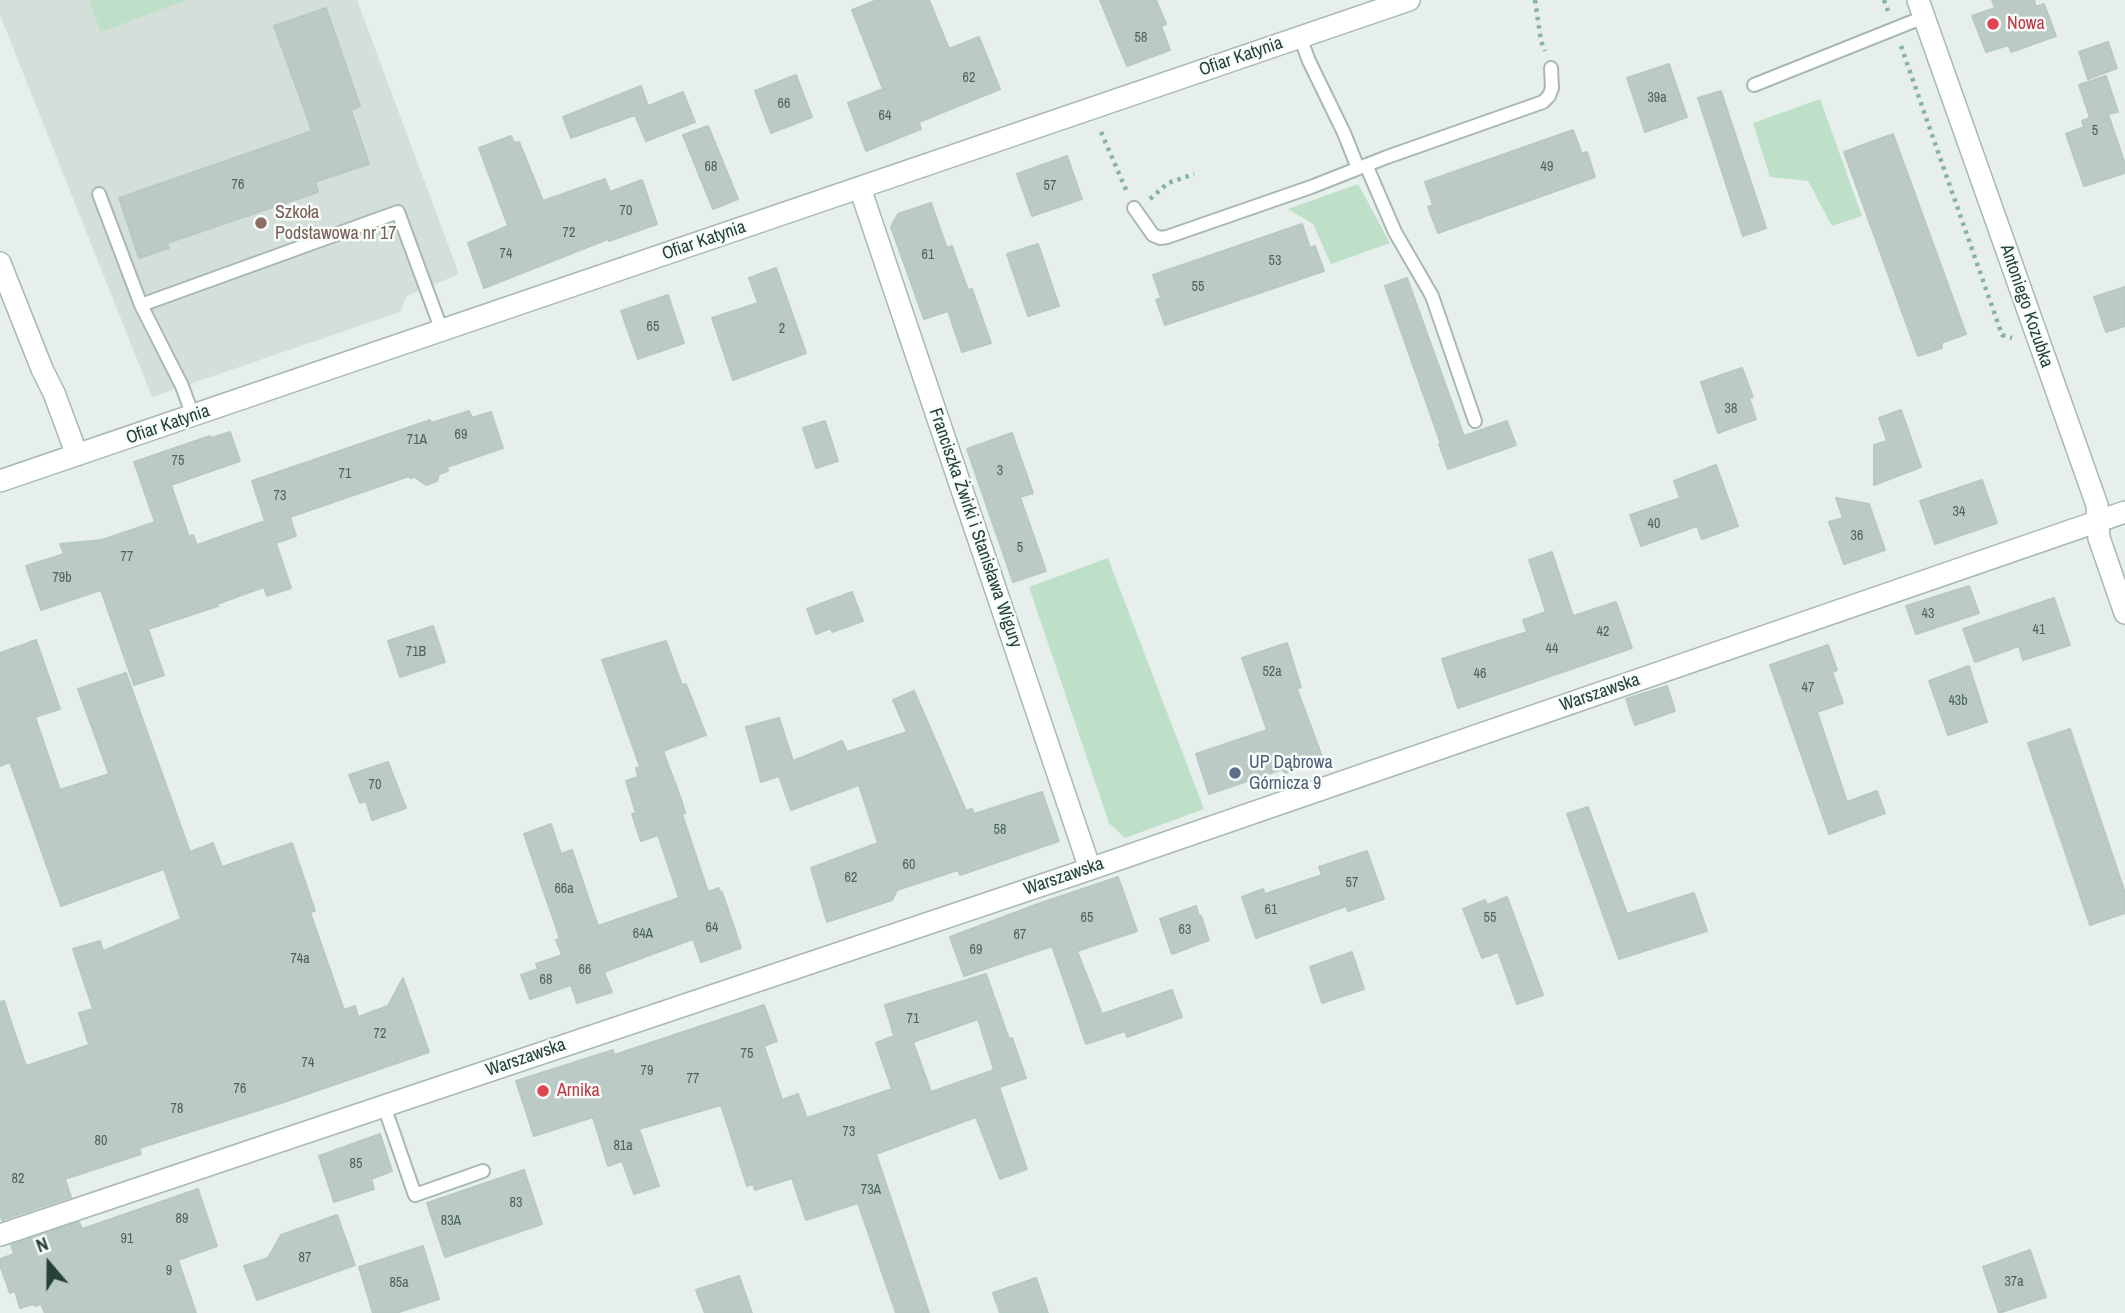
<!DOCTYPE html>
<meta charset="utf-8">
<style>
body{margin:0}
#map{position:relative;width:2125px;height:1313px;overflow:hidden;background:#e6efeb;font-family:"Archivo Narrow",sans-serif}
canvas{display:block}
.north{position:absolute;left:14px;top:1229px;width:70px;height:70px;-webkit-text-stroke:5px #f7fbf9;paint-order:stroke;rotate:340deg;font-size:19px;font-weight:700;line-height:28px;text-align:center;color:#24423a}
.north::after{content:'';display:block;margin:auto;width:24px;height:32px;background:#24423a;clip-path:polygon(50% 0,100% 100%,50% 72%,0 100%)}
</style>
<div id="map">
<canvas width="2125" height="1313"></canvas>
<div class="north">N</div>
</div>
<script>
const ctx = document.querySelector('canvas').getContext('2d');
ctx.lineJoin = 'round';
function paint(path, color) { ctx.fillStyle = color; ctx.fill(path, 'evenodd'); }
const shape = rows => new Path2D(rows.map(r => 'M' + r).join(''));
function stroke(path, color, width, dash) { ctx.strokeStyle = color; ctx.lineWidth = width; ctx.lineCap = dash ? 'butt' : 'round'; ctx.setLineDash(dash || []); ctx.stroke(path); }
function label(font, color, halo, rows, align = 'center') {
  ctx.font = font + ' "Archivo Narrow",sans-serif'; ctx.lineWidth = 5; ctx.setLineDash([]); ctx.textBaseline = 'middle'; ctx.strokeStyle = halo; ctx.fillStyle = color; for (const [text, x, y, turn = 0] of rows) {
    ctx.save(); ctx.translate(x, y); ctx.rotate((+turn || 0) * Math.PI / 180); ctx.textAlign = isNaN(turn) ? turn : align; if (halo) ctx.strokeText(text, 0, 0); ctx.fillText(text, 0, 0); ctx.restore();
  }
}
paint(shape([
 [0,0,357,0,459,274,407,296,400,312,152,397,0,15]
]), '#d4dfda');
paint(shape([
 [89,0,187,0,101,32],
 [1820,99,1862,216,1832,226,1808,181,1770,177,1753,123],
 [1358,184,1390,243,1331,264,1313,224,1288,209],
 [1108,558,1204,809,1125,838,1109,823,1029,587]
]), '#bfe0c8');
const building = shape([
 [877,0,929,0,949,49,979,37,1000,89,919,122,921,129,866,151,848,103,883,89,852,10,877,0],
 [1100,0,1156,0,1166,24,1161,26,1170,50,1127,66,1100,0],
 [1992,0,2034,0,2036,7,2044,4,2056,36,2011,52,2009,45,1986,52,1972,16,1995,8,1992,0],
 [326,8,360,106,351,110,369,164,315,182,318,192,167,243,169,248,139,258,119,198,312,131,274,26,326,8],
 [2108,42,2117,68,2088,79,2079,52,2108,42],
 [1669,64,1687,117,1645,132,1627,78,1669,64],
 [796,75,812,117,771,133,755,91,796,75],
 [2106,76,2118,112,2108,114,2125,164,2125,173,2084,186,2066,134,2084,127,2082,121,2090,118,2079,85,2106,76],
 [641,86,648,106,683,92,695,122,646,141,635,115,571,138,563,117,641,86],
 [1721,91,1766,228,1743,236,1698,98,1721,91],
 [708,126,738,199,713,209,683,135,708,126],
 [1573,130,1582,154,1587,152,1595,177,1438,233,1428,207,1433,205,1425,182,1573,130],
 [1893,134,1966,334,1941,343,1942,348,1918,356,1844,152,1893,134],
 [511,136,514,143,519,142,543,201,605,179,610,192,642,180,657,224,609,241,608,239,484,288,468,243,508,226,479,148,511,136],
 [1067,156,1082,199,1032,216,1017,174,1067,156],
 [931,203,947,248,952,246,968,290,972,289,991,343,962,352,948,311,924,319,891,227,898,214,931,203],
 [1302,224,1310,248,1315,246,1324,271,1165,325,1156,300,1161,298,1153,275,1302,224],
 [1038,244,1059,306,1028,316,1007,254,1038,244],
 [776,268,806,353,733,380,712,318,758,303,749,278,776,268],
 [1407,278,1464,436,1507,421,1516,445,1448,469,1439,444,1441,444,1385,286,1407,278],
 [2125,287,2125,326,2106,332,2094,297,2125,287],
 [668,295,684,343,638,359,621,311,668,295],
 [1742,368,1753,397,1749,398,1756,419,1718,433,1701,382,1742,368],
 [1901,410,1921,467,1874,485,1874,445,1887,441,1879,418,1901,410],
 [469,411,472,418,491,412,503,448,447,467,448,471,439,474,437,481,426,485,415,477,410,478,409,476,290,517,296,536,276,543,291,588,267,596,264,587,217,604,218,606,148,629,164,675,134,685,101,590,41,610,26,566,64,554,60,544,102,540,155,522,134,462,210,436,211,438,230,432,240,461,171,485,189,537,193,535,197,545,265,521,252,481,430,420,431,423,469,411],
 [825,421,838,461,816,468,803,428,825,421],
 [1012,433,1033,493,1020,497,1046,571,1013,582,967,449,1012,433],
 [1716,465,1738,526,1702,539,1697,526,1641,546,1630,515,1680,498,1674,481,1716,465],
 [1982,480,1997,523,1935,544,1920,501,1982,480],
 [1836,498,1869,504,1885,550,1844,564,1829,522,1843,518,1836,498],
 [1552,552,1573,616,1616,602,1632,648,1458,708,1442,659,1527,632,1523,620,1546,612,1529,560,1552,552],
 [1969,586,1979,613,1916,634,1906,606,1969,586],
 [852,592,863,621,832,632,831,628,816,634,807,609,852,592],
 [2054,598,2070,645,2023,660,2019,646,1975,662,1963,629,2054,598],
 [433,626,445,662,400,677,388,641,433,626],
 [36,640,60,709,35,717,60,790,109,774,78,689,126,673,190,852,213,843,222,867,292,843,315,911,310,912,344,1010,355,1006,358,1017,388,1006,403,978,429,1052,281,1103,139,1148,141,1154,65,1179,71,1197,2,1220,0,1213,0,1002,4,1001,26,1066,89,1045,79,1013,93,1009,73,949,100,941,103,951,181,919,164,869,61,906,10,762,0,766,0,653,36,640],
 [666,641,682,685,686,684,706,735,663,751,681,799,685,813,682,814,708,892,719,888,720,893,722,892,741,948,701,962,693,939,604,972,612,992,577,1003,571,985,530,999,521,975,538,969,536,964,562,955,556,940,560,939,524,834,551,824,561,854,572,850,598,926,679,898,658,835,641,841,632,814,636,813,626,781,638,777,636,768,640,767,602,660,666,641],
 [1287,643,1301,687,1297,689,1323,759,1285,773,1283,769,1209,794,1196,754,1267,730,1242,658,1287,643],
 [1828,645,1837,670,1832,672,1843,703,1817,712,1847,802,1877,791,1885,813,1829,834,1770,665,1828,645],
 [1969,666,1987,722,1948,735,1929,681,1969,666],
 [1667,686,1675,711,1635,725,1626,699,1667,686],
 [914,691,966,811,972,809,974,814,1042,792,1059,841,960,875,958,870,897,890,892,900,827,922,811,868,878,843,859,785,791,810,779,776,761,782,746,727,779,718,793,761,842,741,847,752,907,732,893,700,914,691],
 [2070,729,2125,893,2125,913,2090,925,2028,743,2070,729],
 [388,762,406,808,372,820,366,801,360,803,349,775,388,762],
 [1588,807,1627,914,1694,893,1707,931,1619,959,1567,814,1588,807],
 [1367,851,1384,899,1348,911,1346,906,1256,938,1242,897,1263,889,1265,894,1322,875,1319,867,1367,851],
 [1118,877,1137,931,1077,951,1102,1014,1172,990,1182,1017,1127,1037,1125,1031,1086,1044,1052,946,964,976,950,937,1038,904,1118,877],
 [1507,897,1543,995,1517,1004,1498,952,1482,958,1463,909,1485,900,1487,905,1507,897],
 [1196,906,1199,916,1201,916,1209,940,1172,954,1160,919,1196,906],
 [1352,952,1364,989,1322,1003,1310,967,1352,952],
 [986,974,1009,1039,1012,1038,1026,1078,999,1087,1027,1169,1000,1179,976,1117,876,1154,929,1313,896,1313,858,1203,806,1220,792,1178,755,1190,753,1184,747,1186,721,1105,639,1129,659,1186,634,1194,622,1161,608,1166,593,1117,534,1136,516,1081,613,1050,614,1055,764,1005,777,1041,764,1046,782,1100,798,1094,807,1118,892,1089,876,1043,894,1036,885,1005,986,974],
 [978,1019,994,1070,931,1092,913,1042,978,1019],
 [380,1134,392,1171,371,1179,374,1189,334,1202,319,1156,380,1134],
 [524,1170,542,1224,445,1257,427,1203,524,1170],
 [198,1189,217,1246,178,1260,196,1313,45,1313,41,1304,35,1306,33,1304,20,1308,15,1291,10,1293,0,1265,0,1259,14,1254,11,1245,79,1222,82,1229,198,1189],
 [337,1215,355,1265,257,1300,244,1266,268,1258,281,1235,337,1215],
 [423,1246,439,1299,396,1313,373,1313,359,1267,423,1246],
 [2030,1250,2046,1297,1999,1313,1983,1267,2030,1250],
 [739,1276,752,1313,705,1313,696,1290,739,1276],
 [1036,1278,1048,1313,1000,1313,993,1293,1036,1278]
]);
paint(building, '#bbcac4');
stroke(building, '#b8c9c2', 2);
const service = shape([
 [1300,37,1309,61,1344,133,1358,168],
 [1754,85,1924,17],
 [1366,165,1395,232,1432,296,1475,421],
 [99,194,141,305,182,386,193,416],
 [1134,208,1153,235,1160,238,1167,237,1311,187,1387,157,1543,102,1549,96,1552,88,1551,68],
 [141,305,398,212,442,331],
 [384,1106,415,1195,483,1171]
]);
const minor = shape([
 [1918,0,2097,505,2099,538,2125,613],
 [860,188,1090,869],
 [0,263,42,369,54,393,77,455],
 [0,481,1409,0],
 [0,1235,1090,869,2125,512]
]);
stroke(service, '#a8b8b2', 16);
stroke(minor, '#a8b8b2', 24);
stroke(shape([
 [1535,0,1541,41,1545,51],
 [1884,0,1888,11],
 [1901,46,2002,335,2012,338],
 [1101,132,1127,192],
 [1150,199,1168,183,1194,174]
]), '#86b3a5', 4.5, [3.5, 5]);
stroke(service, '#fff', 12);
stroke(minor, '#fff', 21);
for (const [x, y, r, color] of [
 [1993,24,7,"#e0444e"],
 [261,223,7,"#8d6e63"],
 [1235,773,7,"#5c6f8a"],
 [543,1091,7,"#e0444e"]
]) { const dot = new Path2D(); dot.arc(x, y, r, 0, 2 * Math.PI); ctx.fillStyle = color; ctx.fill(dot); stroke(dot, '#f7fbf9', 2.5); }
label('14px', '#4a645c', null, [
 ["58",1141,38],
 ["62",969,78],
 ["39a",1657,98],
 ["66",784,104],
 ["64",885,116],
 ["5",2095,131],
 ["68",711,167],
 ["49",1547,167],
 ["76",238,185],
 ["57",1050,186],
 ["70",626,211],
 ["72",569,233],
 ["74",506,254],
 ["61",928,255],
 ["53",1275,261],
 ["55",1198,287],
 ["65",653,327],
 ["2",782,329],
 ["38",1731,409],
 ["69",461,435],
 ["71A",417,440],
 ["75",178,461],
 ["3",1000,471],
 ["71",345,474],
 ["73",280,496],
 ["34",1959,512],
 ["40",1654,524],
 ["36",1857,536],
 ["5",1020,548],
 ["77",127,557],
 ["79b",62,578],
 ["43",1928,614],
 ["41",2039,630],
 ["42",1603,632],
 ["44",1552,649],
 ["71B",416,652],
 ["52a",1272,672],
 ["46",1480,674],
 ["47",1808,688],
 ["43b",1958,701],
 ["70",375,785],
 ["58",1000,830],
 ["60",909,865],
 ["62",851,878],
 ["57",1352,883],
 ["66a",564,889],
 ["61",1271,910],
 ["65",1087,918],
 ["55",1490,918],
 ["64",712,928],
 ["63",1185,930],
 ["64A",643,934],
 ["67",1020,935],
 ["69",976,950],
 ["74a",300,959],
 ["66",585,970],
 ["68",546,980],
 ["71",913,1019],
 ["72",380,1034],
 ["75",747,1054],
 ["74",308,1063],
 ["79",647,1071],
 ["77",693,1079],
 ["76",240,1089],
 ["78",177,1109],
 ["73",849,1132],
 ["80",101,1141],
 ["81a",623,1146],
 ["85",356,1164],
 ["82",18,1179],
 ["73A",871,1190],
 ["83",516,1203],
 ["89",182,1219],
 ["83A",451,1221],
 ["91",127,1239],
 ["87",305,1258],
 ["9",169,1271],
 ["37a",2014,1282],
 ["85a",399,1283]
]);
label('18px', '#be3a42', '#f7fbf9', [
 ["Nowa",2007,24],
 ["Arnika",557,1091]
], 'left');
label('18px', '#24423a', '#f7fbf9', [
 ["Ofiar Katynia",1241,57,-19],
 ["Ofiar Katynia",704,241,-19],
 ["Antoniego Kozubka",2026,306,71],
 ["Ofiar Katynia",168,425,-19],
 ["Franciszka Żwirki i Stanisława Wigury",975,528,71],
 ["Warszawska",1600,693,-19],
 ["Warszawska",1064,877,-19],
 ["Warszawska",526,1058,-19]
]);
label('18px', '#785e54', '#f7fbf9', [
 ["Szkoła",275,213],
 ["Podstawowa nr 17",275,234]
], 'left');
label('18px', '#4e5e75', '#f7fbf9', [
 ["UP Dąbrowa",1249,763],
 ["Górnicza 9",1249,784]
], 'left');
</script>
